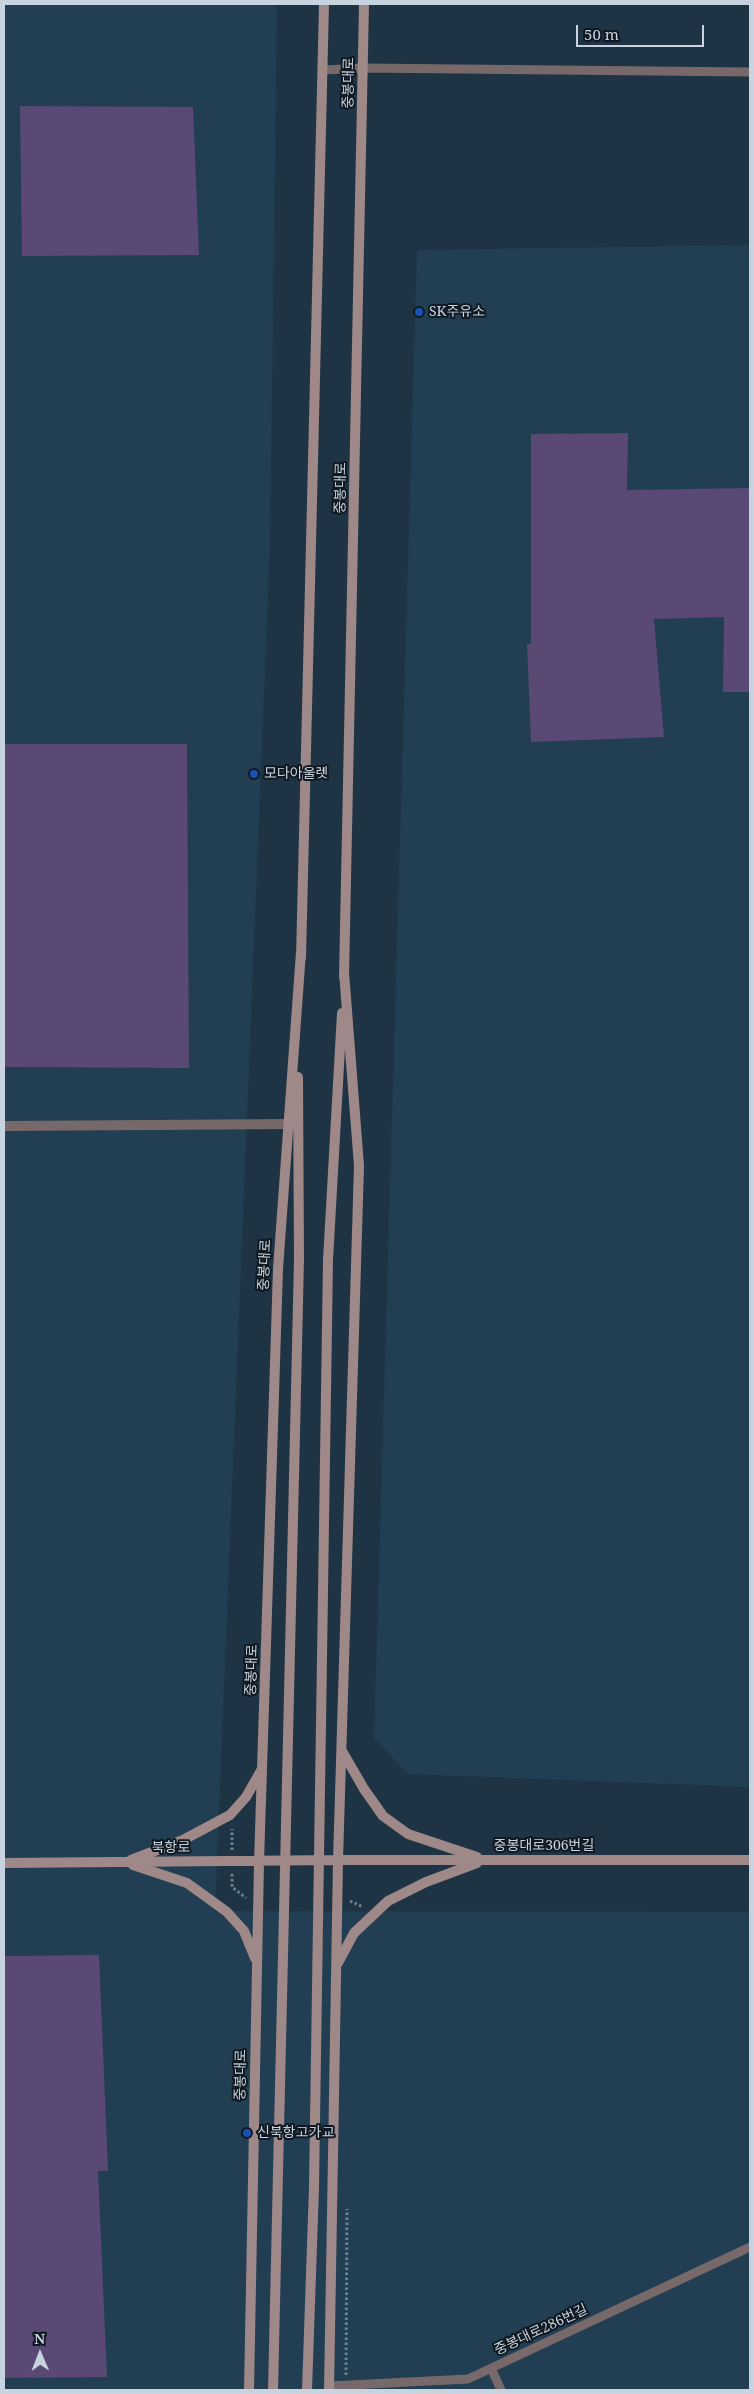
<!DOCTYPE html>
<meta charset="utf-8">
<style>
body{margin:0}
#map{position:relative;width:754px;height:2394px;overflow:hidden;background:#1e3343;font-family:"Noto Serif",serif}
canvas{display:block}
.frame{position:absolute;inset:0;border:5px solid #c7d3de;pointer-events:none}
.north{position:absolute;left:15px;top:2329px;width:50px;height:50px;-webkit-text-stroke:4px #101921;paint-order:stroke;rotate:359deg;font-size:14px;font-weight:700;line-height:20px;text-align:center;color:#c7d3de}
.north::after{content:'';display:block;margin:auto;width:18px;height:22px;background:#c7d3de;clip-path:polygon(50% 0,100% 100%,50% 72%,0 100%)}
.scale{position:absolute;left:576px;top:25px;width:128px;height:22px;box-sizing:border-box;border:2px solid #c7d3de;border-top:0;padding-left:6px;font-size:15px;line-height:18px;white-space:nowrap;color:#c7d3de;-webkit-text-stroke:4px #101921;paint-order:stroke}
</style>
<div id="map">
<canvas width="754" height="2394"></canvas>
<div class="frame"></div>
<div class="north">N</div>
<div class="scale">50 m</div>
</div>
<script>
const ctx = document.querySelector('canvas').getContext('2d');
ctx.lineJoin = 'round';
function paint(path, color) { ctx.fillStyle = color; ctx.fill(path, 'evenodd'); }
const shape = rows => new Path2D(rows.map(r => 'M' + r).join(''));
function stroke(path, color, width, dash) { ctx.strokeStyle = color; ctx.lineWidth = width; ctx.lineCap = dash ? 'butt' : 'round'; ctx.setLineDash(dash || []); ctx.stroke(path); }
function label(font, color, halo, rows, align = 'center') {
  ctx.font = font + ' "Noto Serif","Noto Sans KR",serif'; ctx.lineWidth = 4; ctx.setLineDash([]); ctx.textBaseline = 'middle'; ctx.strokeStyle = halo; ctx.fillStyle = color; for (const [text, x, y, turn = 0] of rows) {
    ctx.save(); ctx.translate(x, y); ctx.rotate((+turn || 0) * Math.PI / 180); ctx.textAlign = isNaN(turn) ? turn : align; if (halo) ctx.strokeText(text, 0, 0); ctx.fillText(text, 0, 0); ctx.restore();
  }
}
paint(shape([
 [4,4,277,4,270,545,215,1911,750,1912,750,2390,4,2390],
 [750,245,750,1787,408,1774,374,1738,417,250]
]), '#223e53');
paint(shape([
 [20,106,193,107,199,255,22,256],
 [628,433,627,490,750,488,750,692,723,692,724,617,654,619,664,737,531,742,527,644,531,644,531,434],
 [4,744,187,744,189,1068,4,1067],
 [99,1955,108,2171,98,2171,107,2377,4,2378,4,1956]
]), '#594974');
stroke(shape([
 [232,1850,232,1829],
 [232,1874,232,1887,246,1898],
 [350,1901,363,1907],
 [346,2375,347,2209]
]), '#71818f', 3, [2.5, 2.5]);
stroke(shape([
 [323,70,363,68,750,72],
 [491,2368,501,2390],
 [330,2386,468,2379,750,2247]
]), '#776969', 9);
stroke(shape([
 [4,1126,295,1124]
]), '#776969', 10);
stroke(shape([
 [301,958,324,4],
 [344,977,364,4],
 [298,1077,299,1259],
 [328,1260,342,1013],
 [342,1751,364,1789,383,1816,408,1834,477,1857],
 [131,1860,183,1840,230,1815,246,1797,262,1769],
 [4,1863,338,1860,750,1860],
 [133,1865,187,1883,227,1912,244,1931,255,1958],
 [338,1963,354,1933,388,1901,426,1882,477,1863],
 [249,2390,259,1862,278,1269,301,952],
 [329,2390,338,1860,359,1166,344,972]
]), '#9f8888', 10);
stroke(shape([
 [273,2390,299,1259],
 [307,2390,314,2187,328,1260]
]), '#9f8888', 10);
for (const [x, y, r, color] of [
 [419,312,5,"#1a4fb4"],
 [254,774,5,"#1a4fb4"],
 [247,2133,5,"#1a4fb4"]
]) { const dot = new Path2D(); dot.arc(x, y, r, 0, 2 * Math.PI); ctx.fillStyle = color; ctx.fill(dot); stroke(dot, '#101921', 2); }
label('14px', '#c7d3de', '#101921', [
 ["중봉대로",349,83,-89],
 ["중봉대로",341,488,-89],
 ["중봉대로",265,1265,-87],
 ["중봉대로",252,1670,-88],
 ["중봉대로306번길",544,1846],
 ["북항로",171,1848],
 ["중봉대로",241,2075,-89],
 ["중봉대로286번길",541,2330,-25]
]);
label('14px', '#c7d3de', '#101921', [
 ["SK주유소",429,312],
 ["모다아울렛",264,774],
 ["신북항고가교",257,2133]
], 'left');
</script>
